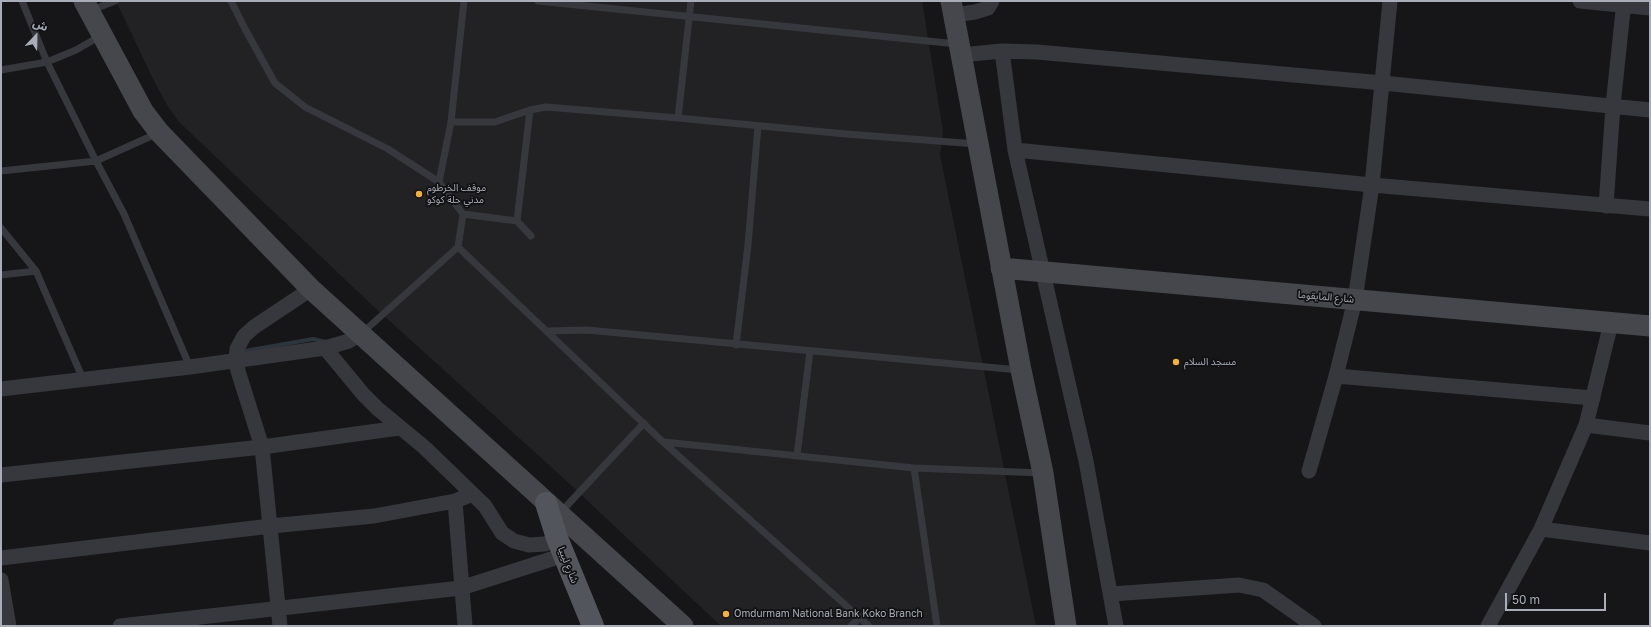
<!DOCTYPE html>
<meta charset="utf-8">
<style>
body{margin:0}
#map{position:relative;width:1651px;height:627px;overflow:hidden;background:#161618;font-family:"Golos Text","Noto Sans Arabic",sans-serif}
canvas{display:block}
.frame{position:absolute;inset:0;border:2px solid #a8adb8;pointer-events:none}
.north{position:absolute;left:16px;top:16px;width:40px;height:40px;-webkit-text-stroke:3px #111113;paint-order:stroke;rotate:22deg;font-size:11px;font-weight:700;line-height:16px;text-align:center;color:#a8adb8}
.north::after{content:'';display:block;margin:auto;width:14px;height:18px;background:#a8adb8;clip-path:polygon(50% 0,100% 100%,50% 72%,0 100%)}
.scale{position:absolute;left:1505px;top:593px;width:101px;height:18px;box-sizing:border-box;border:2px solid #a8adb8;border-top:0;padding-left:5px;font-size:12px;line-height:14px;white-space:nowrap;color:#a8adb8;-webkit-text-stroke:3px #111113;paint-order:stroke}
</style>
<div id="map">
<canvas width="1651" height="627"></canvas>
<div class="frame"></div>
<div class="north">ش</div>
<div class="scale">50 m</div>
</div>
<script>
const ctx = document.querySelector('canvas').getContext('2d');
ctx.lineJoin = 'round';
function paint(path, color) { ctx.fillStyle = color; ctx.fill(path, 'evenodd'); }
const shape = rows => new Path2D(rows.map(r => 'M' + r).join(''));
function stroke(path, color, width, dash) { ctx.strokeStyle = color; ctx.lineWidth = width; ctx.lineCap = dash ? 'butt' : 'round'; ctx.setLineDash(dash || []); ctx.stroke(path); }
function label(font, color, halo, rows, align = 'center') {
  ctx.font = font + ' "Golos Text","Noto Sans Arabic",sans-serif'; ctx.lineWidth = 3.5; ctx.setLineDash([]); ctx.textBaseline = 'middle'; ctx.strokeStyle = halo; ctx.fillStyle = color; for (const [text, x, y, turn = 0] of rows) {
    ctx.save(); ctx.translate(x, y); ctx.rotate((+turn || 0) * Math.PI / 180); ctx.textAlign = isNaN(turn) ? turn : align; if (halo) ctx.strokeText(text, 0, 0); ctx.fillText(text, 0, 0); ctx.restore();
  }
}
paint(shape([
 [116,1,922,1,943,131,940,155,1036,626,721,626,560,475,373,306,179,122,167,105,153,79]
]), '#222225');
stroke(shape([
 [245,351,313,339,326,342]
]), '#2c353c', 4);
stroke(shape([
 [22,1,47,62,96,161,124,214,190,367],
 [231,1,245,29,275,83,305,107,388,149,439,182,463,214,517,221,531,236],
 [538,1,957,44],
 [92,10,115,1],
 [1,70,47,62,76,50,102,35],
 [678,118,691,1],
 [451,122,495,122,530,110,546,107,678,118,846,134,977,144],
 [1,171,96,161,158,133],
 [439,182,451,122,464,1],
 [517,221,530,110],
 [1,228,36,271,83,379],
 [458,247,663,442,869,626],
 [1,275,36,271],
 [547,331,587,330,1019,370],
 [362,333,458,247,463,214],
 [736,345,748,245,758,126],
 [664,442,914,468,1042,473],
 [797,455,810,351],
 [914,468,937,626],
 [560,513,644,423],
 [851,626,860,617]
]), '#37383d', 7);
stroke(shape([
 [1580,1,1650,8],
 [954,15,975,12,988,8,992,1],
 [1002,51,1015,150,1086,461,1116,626],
 [961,55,1002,51,1037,52,1383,83,1650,110],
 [1015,150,1372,185,1650,209],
 [1606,206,1613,106,1624,1],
 [325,348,363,394,378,409,424,447,485,506,502,533,514,541,529,545,545,544,557,538],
 [1336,376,1593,398],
 [1,389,190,367,325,348,349,341,360,334],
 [1586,425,1650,433],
 [1309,471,1336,376,1355,300,1372,185,1390,1],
 [1,475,262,447,399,428],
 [455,501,465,626],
 [1541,529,1650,543],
 [1,558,271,526,374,516,455,501,473,494],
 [1,580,9,626],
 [1111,594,1239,585,1263,590,1314,626],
 [120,626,461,588,564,555],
 [280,626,262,447,238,371,236,359,237,349,244,336,254,327,311,289],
 [1488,626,1541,529,1586,425,1611,323]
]), '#37383d', 15);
stroke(shape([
 [84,1,143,111,159,132,311,289,683,626],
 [951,1,1021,370,1043,473,1066,626],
 [1001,268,1650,326]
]), '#45474d', 21);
stroke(shape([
 [546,503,557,538,593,626]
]), '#53555c', 22);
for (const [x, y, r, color] of [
 [419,194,4,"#f2b134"],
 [1176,362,4,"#f2b134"],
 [726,614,4,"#f2b134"]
]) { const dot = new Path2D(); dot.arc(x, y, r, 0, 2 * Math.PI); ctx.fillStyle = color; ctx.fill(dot); stroke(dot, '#111113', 1.5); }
label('10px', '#a8adb8', '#111113', [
 ["موقف الخرطوم",427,188],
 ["مدني حلة كوكو",427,200],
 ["مسجد السلام",1184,362],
 ["Omdurmam National Bank Koko Branch",734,614]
], 'left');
label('10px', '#a8adb8', '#111113', [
 ["شارع المايقوما",1326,297,5],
 ["شارع ليبيا",568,565,68]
]);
</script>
